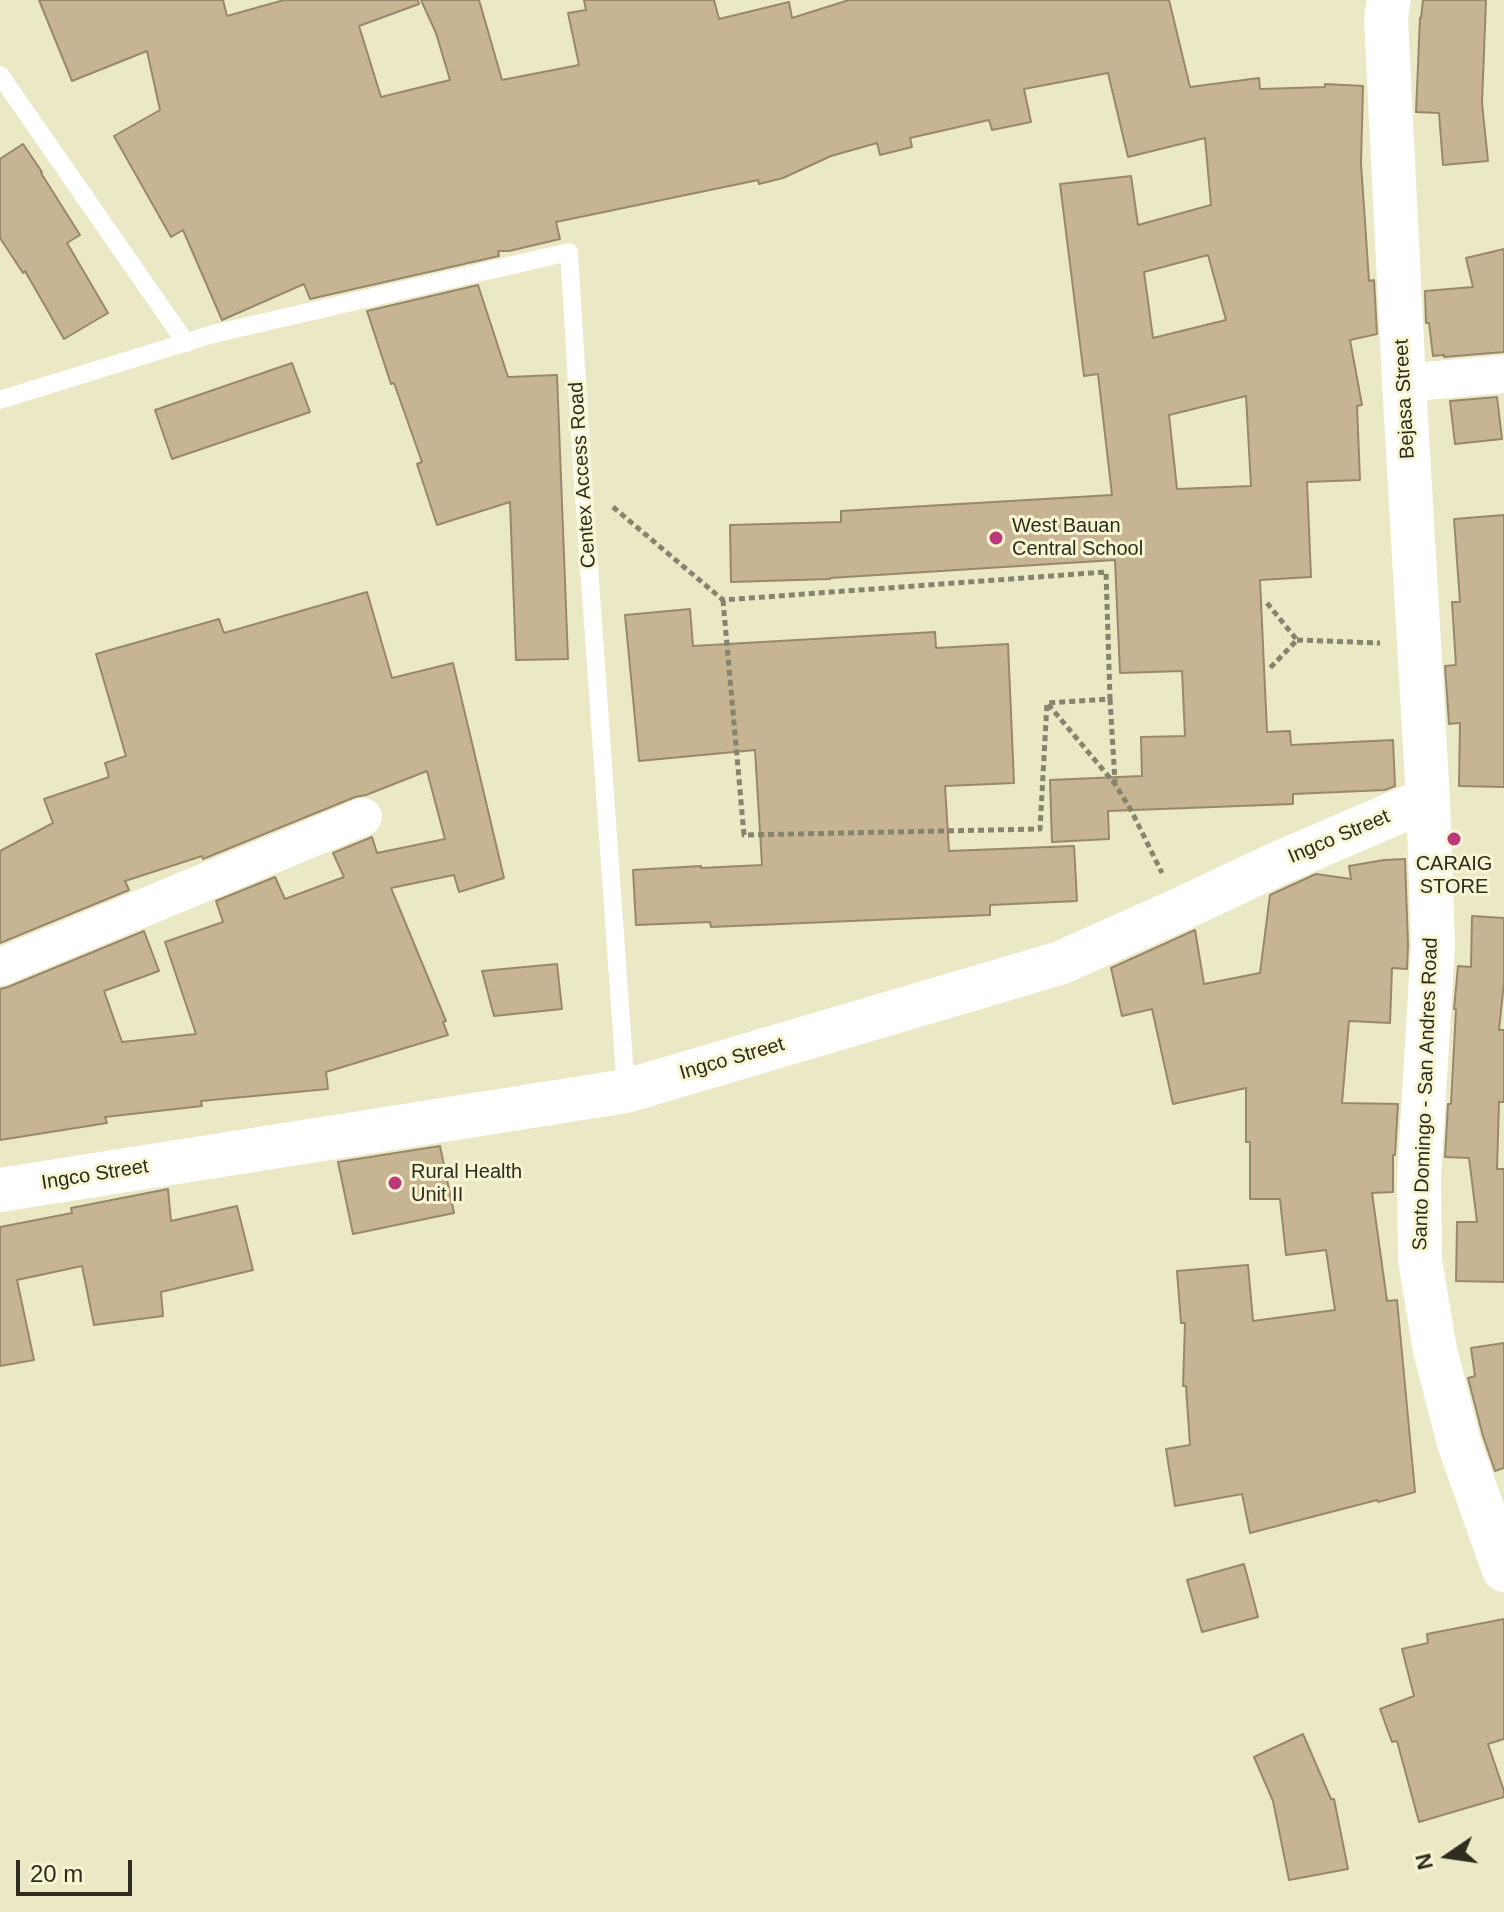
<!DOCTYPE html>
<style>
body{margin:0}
#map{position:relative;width:1504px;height:1912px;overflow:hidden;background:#eae8c5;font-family:Helvetica,sans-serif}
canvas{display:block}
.north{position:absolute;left:1408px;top:1816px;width:80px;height:80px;-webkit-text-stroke:6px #f7f5d2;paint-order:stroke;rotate:257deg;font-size:22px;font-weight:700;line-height:32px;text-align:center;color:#2d2c1e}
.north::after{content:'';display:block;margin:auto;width:28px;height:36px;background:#2d2c1e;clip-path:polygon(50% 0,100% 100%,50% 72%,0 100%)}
.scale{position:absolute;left:16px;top:1860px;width:116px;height:36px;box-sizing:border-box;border:4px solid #2d2c1e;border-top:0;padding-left:10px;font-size:24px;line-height:28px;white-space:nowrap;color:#2d2c1e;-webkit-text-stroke:6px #f7f5d2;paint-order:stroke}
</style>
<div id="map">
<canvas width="1504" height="1912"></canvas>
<div class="north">N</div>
<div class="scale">20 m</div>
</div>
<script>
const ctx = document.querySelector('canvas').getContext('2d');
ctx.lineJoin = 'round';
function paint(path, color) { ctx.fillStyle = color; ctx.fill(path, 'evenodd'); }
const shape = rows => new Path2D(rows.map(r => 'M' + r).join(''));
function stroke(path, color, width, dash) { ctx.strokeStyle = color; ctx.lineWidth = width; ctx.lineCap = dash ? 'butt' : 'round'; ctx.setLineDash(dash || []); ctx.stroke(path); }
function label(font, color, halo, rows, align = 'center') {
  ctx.font = font + ' Helvetica,sans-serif'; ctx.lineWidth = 6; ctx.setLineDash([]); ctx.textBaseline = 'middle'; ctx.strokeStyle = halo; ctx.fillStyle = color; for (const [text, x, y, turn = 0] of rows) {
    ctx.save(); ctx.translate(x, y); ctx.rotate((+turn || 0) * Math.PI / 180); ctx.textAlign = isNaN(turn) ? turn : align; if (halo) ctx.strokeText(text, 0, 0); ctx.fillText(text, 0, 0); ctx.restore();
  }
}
const building = shape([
 [39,0,223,0,227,16,284,0,418,0,419,4,359,26,381,97,450,80,436,33,421,0,479,0,502,80,579,65,568,13,586,10,584,0,714,0,719,19,789,2,792,18,849,0,1169,0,1190,87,1259,78,1260,89,1325,87,1325,84,1363,86,1361,163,1369,281,1374,280,1377,334,1350,340,1362,405,1357,406,1360,480,1307,482,1311,577,1260,580,1267,732,1290,731,1291,745,1393,740,1395,786,1385,790,1293,794,1293,804,1108,811,1109,839,1052,842,1050,780,1142,776,1141,737,1185,736,1182,671,1120,673,1115,560,830,578,830,579,731,582,730,525,841,522,841,511,1112,495,1098,374,1084,376,1060,184,1131,176,1138,225,1211,205,1205,138,1128,157,1108,73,1024,89,1031,122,992,130,989,120,910,138,912,147,880,155,877,143,831,156,783,178,759,184,758,180,556,222,560,239,509,251,498,251,499,256,310,299,304,284,222,320,183,230,171,237,114,136,160,110,147,51,72,81,39,0],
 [1208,255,1226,320,1153,338,1144,272,1208,255],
 [1246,396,1251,486,1177,489,1169,415,1246,396],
 [1423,0,1486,0,1482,103,1488,161,1443,165,1439,113,1416,112,1420,18,1421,18,1423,0],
 [23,144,42,172,41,173,80,235,67,243,108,313,64,339,25,271,23,273,0,238,0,159,23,144],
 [1504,249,1504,352,1444,357,1444,355,1433,356,1429,323,1426,323,1425,291,1473,287,1466,258,1504,249],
 [478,285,508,377,557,375,568,659,516,660,510,502,437,525,417,464,422,462,394,383,391,384,367,311,478,285],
 [292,363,310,412,172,459,155,410,292,363],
 [1497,397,1502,439,1455,444,1450,401,1497,397],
 [1504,515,1504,787,1459,786,1460,723,1449,724,1445,666,1456,665,1452,602,1460,602,1454,519,1504,515],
 [367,592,392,678,453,663,504,878,459,892,454,875,391,888,446,1021,443,1022,448,1035,326,1072,328,1089,201,1101,202,1106,105,1117,107,1123,0,1140,0,989,8,987,144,931,159,971,104,991,122,1042,196,1034,165,942,223,922,216,901,275,877,285,899,344,877,333,853,372,837,377,853,445,839,427,771,366,795,355,797,203,859,202,856,125,881,129,890,0,943,0,851,53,823,44,799,109,777,105,763,126,756,96,654,219,619,224,633,367,592],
 [690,609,693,646,935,632,936,648,1008,644,1014,783,945,786,949,851,1074,846,1077,901,990,905,990,915,711,927,710,922,636,925,633,870,701,866,701,868,762,865,755,750,639,761,625,615,690,609],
 [1405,859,1408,945,1407,969,1392,968,1390,1023,1349,1021,1342,1103,1398,1104,1395,1155,1393,1155,1393,1192,1372,1193,1387,1301,1397,1300,1415,1492,1378,1502,1377,1500,1250,1533,1242,1494,1175,1506,1166,1449,1190,1445,1186,1386,1183,1386,1185,1323,1181,1323,1177,1271,1248,1265,1253,1321,1335,1310,1326,1250,1286,1255,1280,1199,1250,1199,1250,1142,1246,1142,1246,1088,1173,1104,1152,1009,1122,1016,1111,968,1195,930,1204,984,1260,973,1270,895,1316,874,1351,879,1349,866,1384,860,1405,859],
 [1472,916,1504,918,1504,982,1499,1030,1504,1030,1504,1102,1499,1102,1497,1169,1504,1169,1504,1282,1456,1281,1457,1222,1477,1222,1469,1158,1445,1157,1448,1104,1451,1104,1456,1009,1454,1009,1458,966,1471,967,1472,916],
 [557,964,562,1009,494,1016,482,971,557,964],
 [440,1146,454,1213,353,1234,338,1162,440,1146],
 [168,1189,171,1221,237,1206,253,1270,161,1292,163,1316,94,1325,82,1266,17,1280,34,1360,0,1366,0,1227,72,1213,71,1208,168,1189],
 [1504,1343,1504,1468,1495,1471,1483,1436,1468,1378,1475,1376,1471,1348,1504,1343],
 [1244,1564,1258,1617,1202,1632,1187,1580,1244,1564],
 [1504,1619,1504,1739,1488,1744,1504,1791,1504,1797,1419,1822,1397,1741,1392,1742,1380,1709,1414,1696,1402,1649,1428,1643,1427,1634,1504,1619],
 [1303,1734,1331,1799,1334,1799,1348,1869,1289,1880,1273,1801,1254,1757,1303,1734]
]);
paint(building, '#c7b493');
stroke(building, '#98886b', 2);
stroke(shape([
 [613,507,723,600,1106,572,1110,699,1047,703,1115,784,1131,810,1162,873],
 [723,600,744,835,1040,829,1047,703],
 [1267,603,1297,640,1270,668],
 [1297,640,1380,643],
 [1110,699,1115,782]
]), '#85846c', 5, [6, 4]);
stroke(shape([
 [0,75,186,343],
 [0,400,213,334,569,252,583,481,626,1091]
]), '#fff', 18);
stroke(shape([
 [1404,383,1504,374],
 [0,967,363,817]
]), '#fff', 38);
stroke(shape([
 [1389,0,1386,18,1404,383,1428,799,1433,945,1419,1177,1420,1260,1435,1350,1459,1443,1504,1570],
 [0,1190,626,1091,1060,963,1181,909,1279,863,1428,799]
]), '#fff', 44);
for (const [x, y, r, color] of [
 [996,538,8,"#bd387b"],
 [1454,839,8,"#bd387b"],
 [395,1183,8,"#bd387b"]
]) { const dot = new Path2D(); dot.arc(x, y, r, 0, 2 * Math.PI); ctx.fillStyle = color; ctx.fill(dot); stroke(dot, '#f7f5d2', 3); }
label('20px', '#2d2c1e', '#f7f5d2', [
 ["Bejasa Street",1405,399,-93],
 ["Centex Access Road",583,475,-94],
 ["Ingco Street",1339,837,-23],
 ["Ingco Street",732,1059,-16],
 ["Santo Domingo - San Andres Road",1426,1094,-88],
 ["Ingco Street",95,1175,-9]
]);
label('20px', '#2d2c1e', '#f7f5d2', [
 ["West Bauan",1012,526],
 ["Central School",1012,549],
 ["CARAIG",1454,864,"center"],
 ["STORE",1454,887,"center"],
 ["Rural Health",411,1172],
 ["Unit II",411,1195]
], 'left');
</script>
